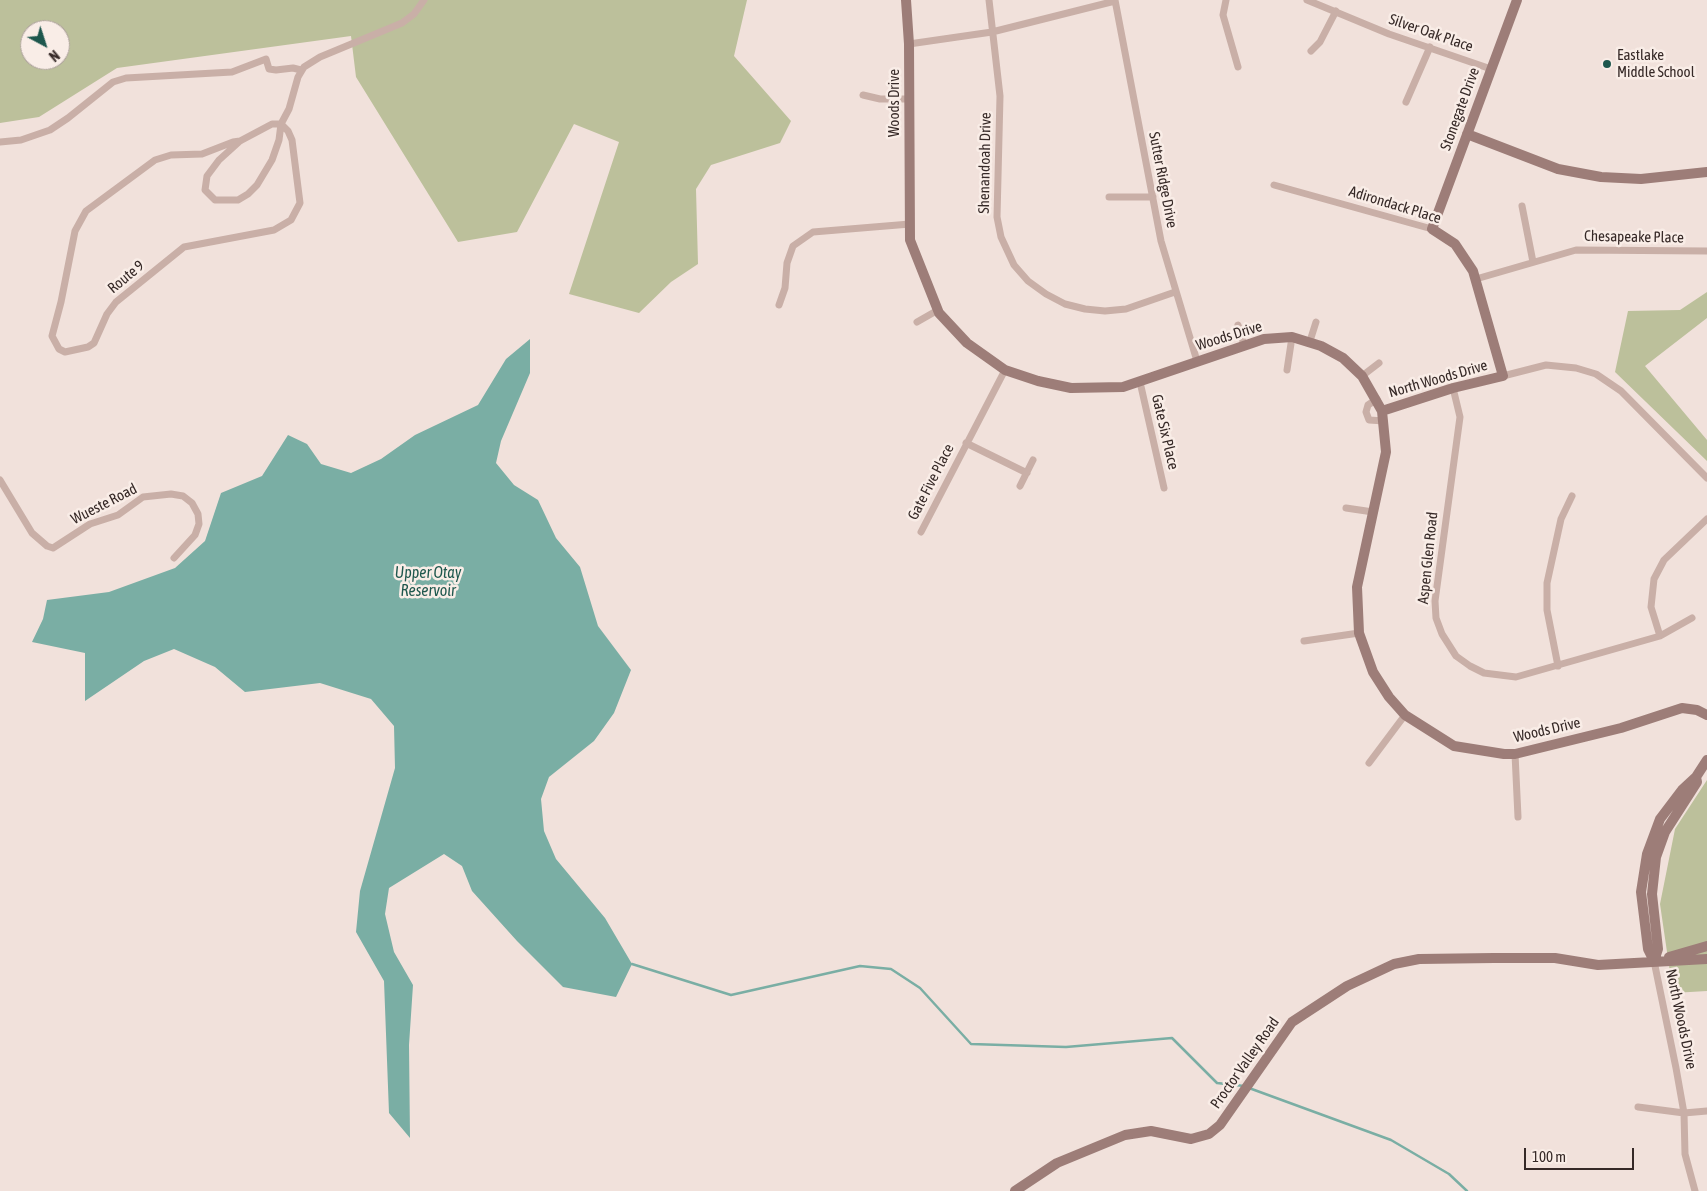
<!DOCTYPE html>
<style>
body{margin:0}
#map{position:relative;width:1707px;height:1191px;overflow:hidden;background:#f1e1db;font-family:"Asap Condensed",sans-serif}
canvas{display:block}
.north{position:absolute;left:20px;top:20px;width:50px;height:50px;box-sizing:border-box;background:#f9ede7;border:1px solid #ab9f9a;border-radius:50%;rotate:140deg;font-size:14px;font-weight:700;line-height:20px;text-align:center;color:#362927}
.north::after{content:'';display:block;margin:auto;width:18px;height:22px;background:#1e574d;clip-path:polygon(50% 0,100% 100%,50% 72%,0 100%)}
.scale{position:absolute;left:1524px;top:1148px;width:110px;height:22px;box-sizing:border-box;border:2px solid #362927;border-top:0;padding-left:6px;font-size:15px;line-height:18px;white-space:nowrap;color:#362927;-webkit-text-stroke:4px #f9ede7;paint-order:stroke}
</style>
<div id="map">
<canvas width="1707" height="1191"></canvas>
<div class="north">N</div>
<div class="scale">100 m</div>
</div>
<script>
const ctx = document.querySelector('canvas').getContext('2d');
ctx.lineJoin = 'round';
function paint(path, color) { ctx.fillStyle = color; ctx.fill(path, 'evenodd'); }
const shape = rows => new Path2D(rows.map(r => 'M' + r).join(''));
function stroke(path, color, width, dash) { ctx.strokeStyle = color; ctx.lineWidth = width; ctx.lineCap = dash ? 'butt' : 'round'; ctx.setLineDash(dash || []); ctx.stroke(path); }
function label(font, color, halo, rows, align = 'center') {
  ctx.font = font + ' "Asap Condensed",sans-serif'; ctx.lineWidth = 5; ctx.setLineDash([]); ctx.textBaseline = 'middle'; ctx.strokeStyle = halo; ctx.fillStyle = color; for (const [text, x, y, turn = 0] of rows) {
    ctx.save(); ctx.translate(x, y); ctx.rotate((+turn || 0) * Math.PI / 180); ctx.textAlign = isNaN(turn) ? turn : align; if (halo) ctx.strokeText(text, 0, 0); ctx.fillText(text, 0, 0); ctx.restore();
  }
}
paint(shape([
 [0,0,747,0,734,56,791,121,780,143,711,165,696,189,698,264,671,282,639,313,569,294,619,142,574,124,517,232,458,242,356,77,351,36,117,68,39,117,0,123],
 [30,30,60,30,60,60,30,60],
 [1707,292,1707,318,1645,366,1707,440,1707,461,1615,372,1628,311,1680,310],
 [1707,780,1707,991,1673,993,1660,904,1675,829]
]), '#bcc09b');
paint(shape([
 [530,339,530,373,501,441,496,463,514,485,538,500,556,538,580,567,598,626,631,670,614,713,594,741,549,777,541,799,544,831,556,859,605,918,632,964,616,997,563,987,517,941,472,891,462,866,444,854,389,888,385,914,394,952,413,985,409,1045,410,1138,389,1113,384,981,356,932,360,891,395,768,394,726,371,699,320,683,245,692,215,667,174,649,144,661,85,701,85,653,32,642,43,619,47,600,109,592,175,568,205,541,221,493,262,476,288,435,307,444,321,464,351,473,381,459,415,435,478,405,506,359]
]), '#7aaea4');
stroke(shape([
 [632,964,731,995,860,966,891,969,920,988,971,1044,1066,1047,1172,1038,1217,1083,1244,1086],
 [1249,1088,1391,1140,1449,1174,1467,1191]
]), '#7aaea4', 2.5);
stroke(shape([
 [989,0,1000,96,997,217,1001,237,1014,265,1028,281,1046,294,1065,304,1085,309,1105,311,1126,309,1175,292],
 [1115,0,1161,241,1197,361],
 [1226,0,1223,15,1238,67],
 [1307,0,1389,34,1491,69],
 [909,44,992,32,1115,1],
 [1311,51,1320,42,1336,11],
 [863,95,880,99,909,99],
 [1406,102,1430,47],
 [240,141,233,142,202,154,171,155,155,160,86,211,75,231,61,302,52,336,59,349,65,352,88,347,94,343,107,314,116,302,184,247,274,230,291,220,300,203,292,140,288,131,281,124,272,124,240,141,219,160,207,176,205,190,215,200,238,200,248,194,257,185,272,160,279,140,281,124,289,109,298,77,304,67,320,57,402,23,414,14,424,0],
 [0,142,21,140,50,130,68,118,113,82,126,78,232,72,266,59,269,69,276,70,293,68,301,70],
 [1274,185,1432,229],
 [1109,197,1153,197],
 [1522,206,1533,262],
 [1476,279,1576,250,1707,251],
 [779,305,785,288,787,263,793,246,813,232,910,224],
 [917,322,938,310],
 [1238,325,1244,345],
 [1310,341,1316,322],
 [1287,370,1292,337],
 [1362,376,1379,363],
 [1503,376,1546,365,1576,368,1596,374,1621,391,1707,478],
 [1140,382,1164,488],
 [1453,388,1460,417,1435,601,1436,618,1442,634,1456,656,1470,666,1484,673,1516,677,1660,636,1692,618],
 [1377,399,1368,405,1366,412,1369,420,1384,421],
 [966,443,1027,473],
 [0,480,32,533,47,546,53,548,90,524,118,515,143,497,171,494,183,496,192,503,198,514,199,524,195,535,174,558],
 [1020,486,1033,460],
 [1346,508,1373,512],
 [921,532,1005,370],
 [1660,636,1651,607,1654,579,1664,560,1707,519],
 [1304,641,1359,633],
 [1558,666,1547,610,1547,583,1561,519,1572,496],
 [1515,754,1518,817],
 [1369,763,1405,715],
 [1654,961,1676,1068,1684,1113,1685,1154,1695,1191],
 [1638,1107,1684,1113,1707,1111]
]), '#c9afa7', 7);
stroke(shape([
 [906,0,909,44,910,240,939,313,967,343,1005,370,1038,381,1071,388,1123,387,1264,339,1292,337,1321,346,1343,358,1362,376,1382,411,1386,452,1357,587,1359,633,1373,672,1389,697,1405,715,1454,746,1504,754,1515,754,1621,728,1682,708,1697,710,1707,715],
 [1467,134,1558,169,1601,177,1641,179,1707,172],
 [1382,411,1453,388,1503,376,1473,271,1455,244,1432,229,1517,0],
 [1669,957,1707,946],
 [1654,961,1648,949,1641,892,1647,854,1660,819,1682,790,1696,777,1707,760],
 [1654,961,1658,949,1652,894,1656,857,1665,832,1697,782,1696,777],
 [1015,1191,1057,1163,1125,1135,1151,1131,1191,1139,1209,1134,1220,1125,1292,1022,1347,986,1394,964,1419,959,1494,958,1555,958,1598,965,1707,959]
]), '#9d7d78', 10);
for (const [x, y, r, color] of [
 [1607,64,5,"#1e574d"]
]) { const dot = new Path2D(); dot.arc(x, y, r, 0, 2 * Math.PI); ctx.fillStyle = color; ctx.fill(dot); stroke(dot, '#f9ede7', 2); }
label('15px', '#362927', '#f9ede7', [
 ["Silver Oak Place",1431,33,19],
 ["Woods Drive",894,103,-90],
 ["Stonegate Drive",1460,109,-70],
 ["Shenandoah Drive",985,163,-89],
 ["Sutter Ridge Drive",1163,180,79],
 ["Adirondack Place",1395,205,17],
 ["Chesapeake Place",1634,237,1],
 ["Route 9",126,277,-40],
 ["Woods Drive",1229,336,-17],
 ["North Woods Drive",1438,379,-16],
 ["Gate Six Place",1165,432,77],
 ["Gate Five Place",931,482,-63],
 ["Wueste Road",104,504,-27],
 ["Aspen Glen Road",1428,558,-84],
 ["Woods Drive",1547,730,-13],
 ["North Woods Drive",1681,1019,78],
 ["Proctor Valley Road",1245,1063,-55]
]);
label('15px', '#362927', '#f9ede7', [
 ["Eastlake",1617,55],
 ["Middle School",1617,72]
], 'left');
label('italic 16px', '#1e574d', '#f9ede7', [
 ["Upper Otay",428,573],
 ["Reservoir",428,591]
]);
</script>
